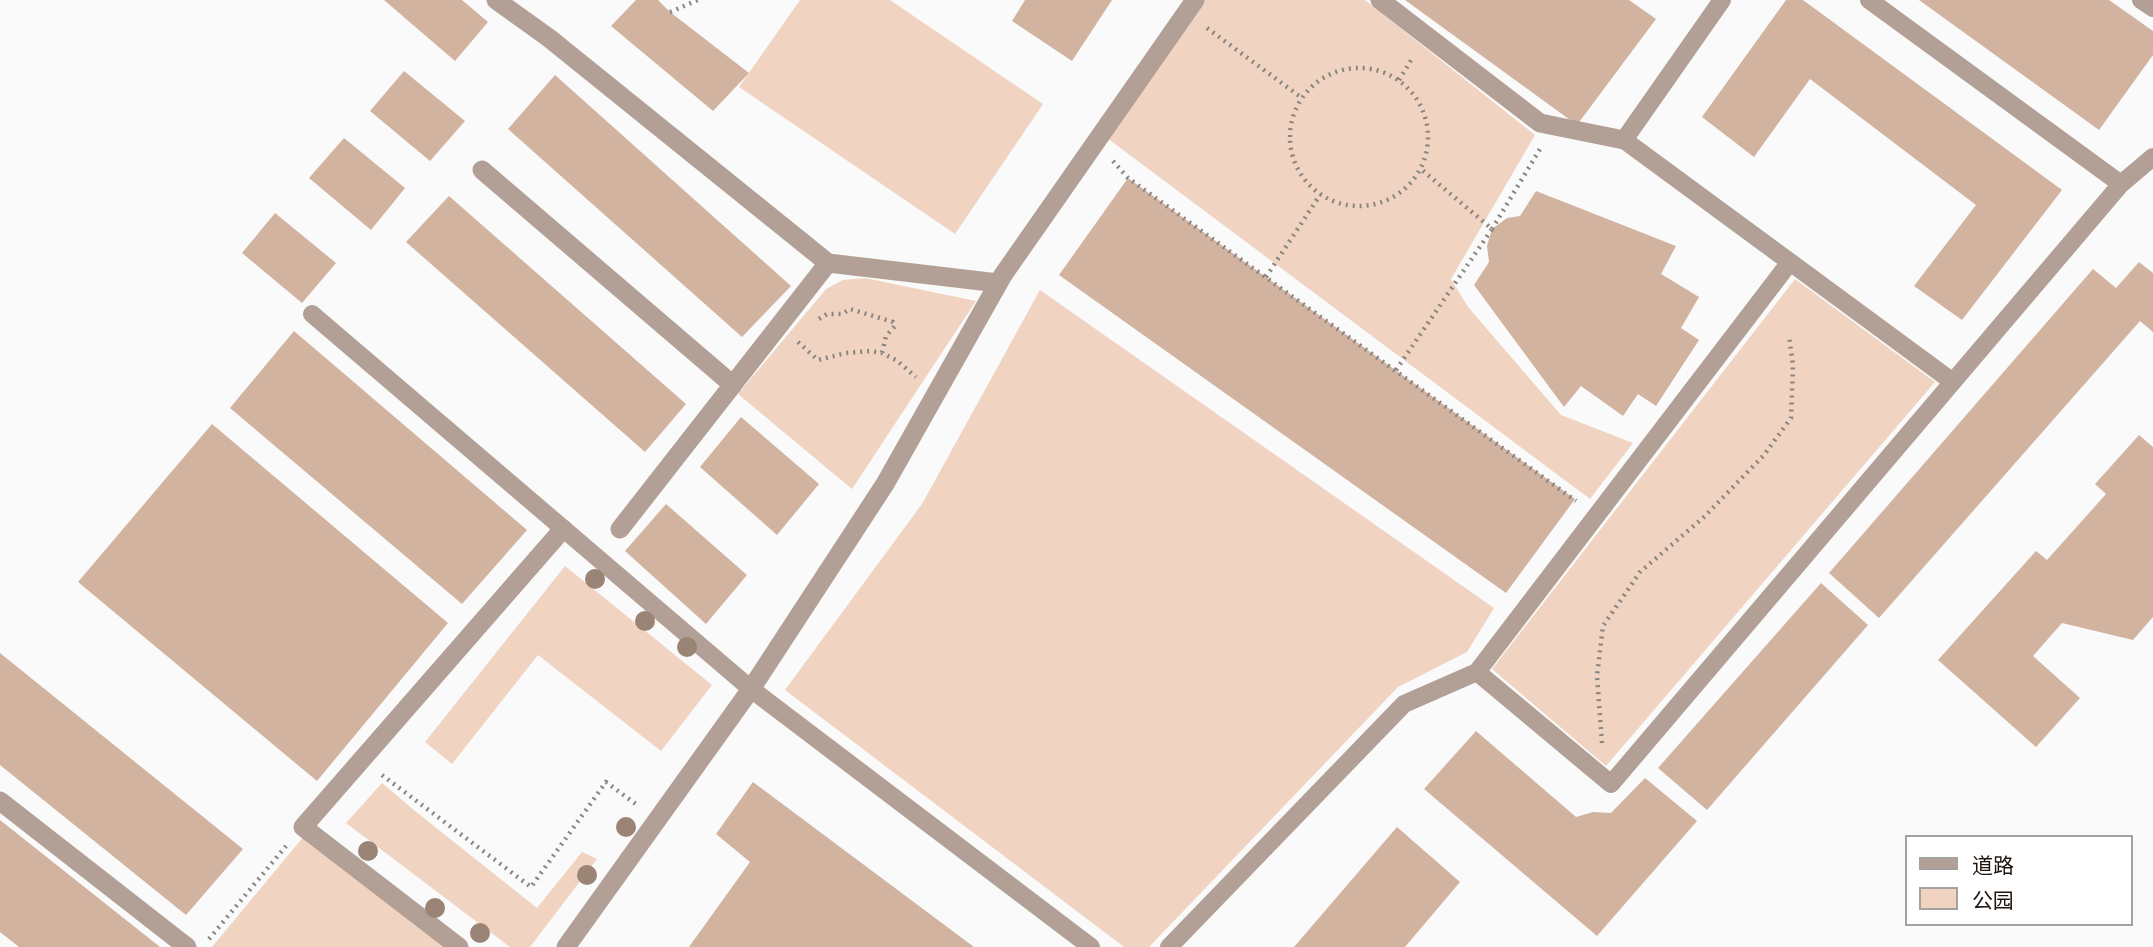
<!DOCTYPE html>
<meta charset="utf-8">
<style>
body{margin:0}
#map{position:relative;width:2153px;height:947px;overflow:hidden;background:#fafafa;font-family:Signika,"Noto Sans SC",sans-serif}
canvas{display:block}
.legend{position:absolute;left:1905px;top:835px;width:228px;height:91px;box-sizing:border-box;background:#fff;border:2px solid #a5a19f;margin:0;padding:9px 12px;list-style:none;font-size:21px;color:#1f150e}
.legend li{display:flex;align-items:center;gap:14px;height:35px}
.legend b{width:35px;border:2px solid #a5a19f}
</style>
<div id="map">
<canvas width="2153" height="947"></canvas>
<ul class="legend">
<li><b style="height:9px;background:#b2a096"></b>道路</li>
<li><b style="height:19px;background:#f1d3c1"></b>公园</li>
</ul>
</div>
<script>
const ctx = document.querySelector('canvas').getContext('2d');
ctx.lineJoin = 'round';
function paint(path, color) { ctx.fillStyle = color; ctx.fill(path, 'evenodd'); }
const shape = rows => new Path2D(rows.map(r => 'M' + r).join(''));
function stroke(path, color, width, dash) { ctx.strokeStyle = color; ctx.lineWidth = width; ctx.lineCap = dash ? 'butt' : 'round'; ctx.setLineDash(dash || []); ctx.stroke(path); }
paint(shape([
 [800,0,890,0,1043,104,955,234,739,87],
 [1204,0,1365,0,1535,135,1451,279,1468,307,1561,415,1633,443,1590,499,1107,138],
 [865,278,976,301,852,489,738,394,826,289,843,280],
 [1795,279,1935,382,1606,766,1492,669],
 [1040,290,1494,608,1467,652,1398,687,1149,947,1124,947,785,690,922,504],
 [565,566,712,685,661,751,538,655,452,764,425,742],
 [382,783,415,811,537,908,582,852,597,859,530,947,510,947,346,823],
 [304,836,447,947,212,947]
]), '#f1d3c1');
paint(shape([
 [384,0,462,0,488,22,455,61],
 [636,0,658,0,670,12,749,73,713,111,611,26],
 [1025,0,1112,0,1072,61,1012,21],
 [1405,0,1629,0,1656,19,1577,125],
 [1786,0,1803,0,2062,190,1962,320,1914,286,1976,205,1810,79,1754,157,1702,117],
 [1919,0,2109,0,2153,31,2153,55,2099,130],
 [404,71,465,121,430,161,370,111],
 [555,75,791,286,742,337,508,129],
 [344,138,405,188,371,230,309,178],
 [1128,178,1575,499,1506,593,1059,275],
 [1536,191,1676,246,1661,274,1699,297,1681,328,1699,340,1656,406,1638,394,1623,416,1581,386,1564,407,1474,285,1489,262,1487,246,1492,229,1507,218,1520,216],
 [449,196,686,404,645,452,406,242],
 [275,213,336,263,302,303,242,253],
 [2139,262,2153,273,2153,332,2140,321,1879,618,1829,573,2093,269,2116,288],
 [294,331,527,530,462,604,230,408],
 [741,417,819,484,777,535,700,467],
 [212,424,448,623,317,781,78,582],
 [2139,435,2153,447,2153,617,2133,640,2062,623,2033,656,2080,698,2036,747,1938,660,2036,551,2047,560,2106,494,2095,484],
 [666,504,747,575,706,624,625,551],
 [1821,583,1868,625,1707,810,1658,768],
 [0,653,243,849,186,915,0,765],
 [1476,731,1576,817,1593,812,1611,813,1645,778,1697,821,1597,936,1424,789],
 [753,782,974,947,689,947,750,862,716,834],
 [0,820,160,947,19,947,0,932],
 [1397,827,1460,882,1405,947,1294,947]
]), '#d1b3a0');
stroke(shape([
 [670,12,698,0],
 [1207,28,1302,98],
 '1290 137a69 69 0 1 1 138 0a69 69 0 1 1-138 0Z',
 [1399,80,1413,57],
 [1113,161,1128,178,1576,501],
 [1492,229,1540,149],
 [1266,277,1320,195],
 [819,319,827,314,842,314,850,309,893,322,895,326,886,336,882,353],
 [798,342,818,360,846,353,870,351,882,353,896,360,916,377],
 [1396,370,1492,229,1422,170],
 [1602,743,1597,676,1603,626,1640,572,1704,517,1764,455,1791,418,1793,365,1789,336],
 [382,775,531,887,606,782,637,805],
 [209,939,286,846]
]), '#8a8581', 4.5, [2, 5]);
stroke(shape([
 [1869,0,2121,184],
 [2141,0,2153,8],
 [1790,262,1953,382],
 [312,314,751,689,1091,947],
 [1477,672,1611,784,2121,184,2153,157],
 [1169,947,1404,704,1477,672,1790,262,1624,140,1722,0]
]), '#b2a096', 18);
stroke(shape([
 [496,0,549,38,828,263],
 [1380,0,1540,123,1624,140],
 [482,170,733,385],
 [620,529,828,263,998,283],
 [0,801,187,947],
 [459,947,303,827,563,529],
 [566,947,751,689,885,484,1003,275,1195,0]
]), '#b2a096', 19);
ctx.fillStyle = '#998475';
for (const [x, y] of [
 [595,579],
 [645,621],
 [687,647],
 [626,827],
 [368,851],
 [587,875],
 [435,908],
 [480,933]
]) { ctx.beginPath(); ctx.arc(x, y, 10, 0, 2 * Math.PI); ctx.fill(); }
</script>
